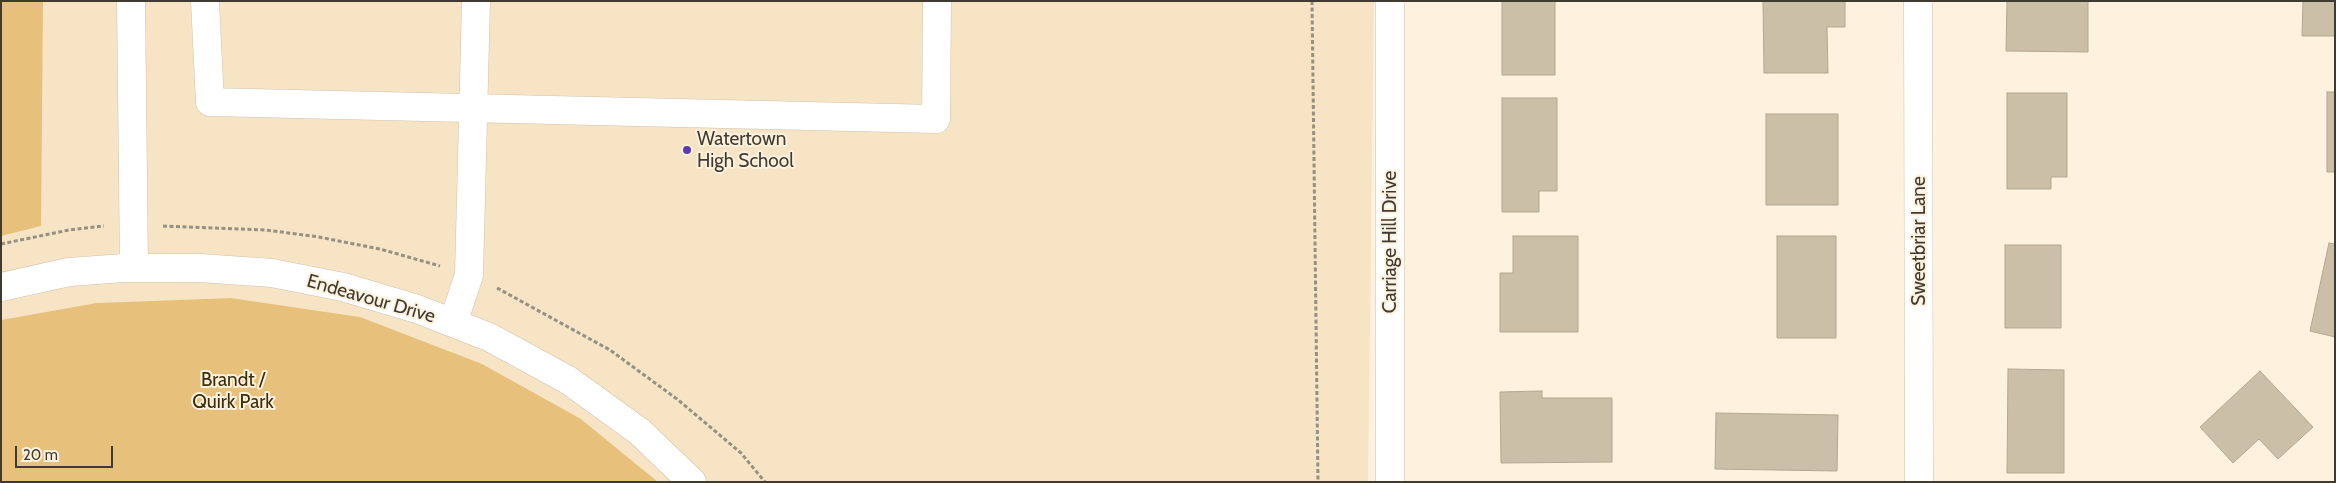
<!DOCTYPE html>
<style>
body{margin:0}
#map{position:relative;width:2336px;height:483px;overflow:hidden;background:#fdf2de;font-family:Cabin,sans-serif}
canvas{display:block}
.frame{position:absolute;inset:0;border:2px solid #403a31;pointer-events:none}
.scale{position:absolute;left:15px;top:446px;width:98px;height:22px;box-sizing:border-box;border:2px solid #403a31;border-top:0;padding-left:6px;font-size:15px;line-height:18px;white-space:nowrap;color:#403a31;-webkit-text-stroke:4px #fdf2de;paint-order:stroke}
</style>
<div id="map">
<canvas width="2336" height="483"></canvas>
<div class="frame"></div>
<div class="scale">20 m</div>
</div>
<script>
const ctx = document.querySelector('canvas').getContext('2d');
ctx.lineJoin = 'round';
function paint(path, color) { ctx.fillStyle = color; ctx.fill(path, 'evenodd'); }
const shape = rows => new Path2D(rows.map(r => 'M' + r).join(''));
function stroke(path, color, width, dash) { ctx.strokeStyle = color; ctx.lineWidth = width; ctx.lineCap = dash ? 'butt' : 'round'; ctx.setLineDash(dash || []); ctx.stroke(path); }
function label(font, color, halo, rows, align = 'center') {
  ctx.font = font + ' Cabin,sans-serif'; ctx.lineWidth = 4; ctx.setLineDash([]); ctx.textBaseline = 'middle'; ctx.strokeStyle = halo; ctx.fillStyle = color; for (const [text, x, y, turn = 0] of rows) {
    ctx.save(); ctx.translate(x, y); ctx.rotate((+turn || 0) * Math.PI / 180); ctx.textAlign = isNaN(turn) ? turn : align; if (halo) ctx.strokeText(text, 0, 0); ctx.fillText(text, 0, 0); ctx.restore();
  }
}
paint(shape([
 [1,1,1374,1,1368,482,658,482,581,419,360,317,231,298,96,303,1,320]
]), '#f6e4c5');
paint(shape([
 [1,1,43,1,41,226,1,236],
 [231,298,360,317,482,364,581,419,658,482,1,482,1,320,96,303]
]), '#e7c17b');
const building = shape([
 [1502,1,1555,1,1555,75,1502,75,1502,1],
 [1763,1,1845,1,1845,27,1827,27,1828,73,1764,73,1763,1],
 [2007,1,2088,1,2088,52,2006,51,2007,1],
 [2303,1,2335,1,2335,36,2302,36,2303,1],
 [2327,92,2335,92,2335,172,2327,172,2327,92],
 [2007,93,2067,93,2067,177,2051,177,2051,189,2007,189,2007,93],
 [1502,98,1557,98,1557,191,1539,191,1539,212,1502,212,1502,98],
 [1766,114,1838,114,1838,205,1766,205,1766,114],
 [1513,236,1578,236,1578,332,1500,332,1500,273,1513,273,1513,236],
 [1777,236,1836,236,1836,338,1777,338,1777,236],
 [2329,243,2335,244,2335,337,2310,331,2329,243],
 [2005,245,2061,245,2061,328,2005,328,2005,245],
 [2008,369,2064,370,2064,473,2007,473,2008,369],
 [2260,371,2313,427,2278,459,2259,439,2233,463,2200,427,2260,371],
 [1542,391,1542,398,1612,398,1612,462,1501,463,1500,392,1542,391],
 [1716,413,1838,415,1837,471,1715,469,1716,413]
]);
paint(building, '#ccbfa7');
stroke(building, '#b4a790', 1);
const minor = shape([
 [131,1,134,268],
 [205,1,210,102,936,119,937,1],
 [1918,1,1919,482],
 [1,287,69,272,124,268,200,268,272,273,343,287,417,309,489,337,568,380,640,432,692,482],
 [453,323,469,275,476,1],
 [1390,482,1390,1]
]);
stroke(minor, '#d0c2ab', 29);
stroke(shape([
 [1312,1,1318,482],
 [163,226,266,230,319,237,380,249,440,266],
 [1,244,69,230,104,226],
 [497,288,610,350,677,399,741,453,765,482]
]), '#978f81', 3, [4, 2.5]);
stroke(minor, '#fff', 28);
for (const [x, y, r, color] of [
 [687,150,5,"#6137af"]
]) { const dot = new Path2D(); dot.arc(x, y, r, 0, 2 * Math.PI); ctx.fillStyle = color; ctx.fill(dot); stroke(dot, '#fdf2de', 2); }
label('19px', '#403a31', '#fdf2de', [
 ["Watertown",697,139],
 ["High School",697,161]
], 'left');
label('19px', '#403a31', '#fdf2de', [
 ["Sweetbriar Lane",1919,241,-90],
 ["Carriage Hill Drive",1390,242,-90],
 ["Endeavour Drive",371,299,16]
]);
label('19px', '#3d2d0d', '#fdf2de', [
 ["Brandt /",233,380],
 ["Quirk Park",233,402]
]);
</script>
